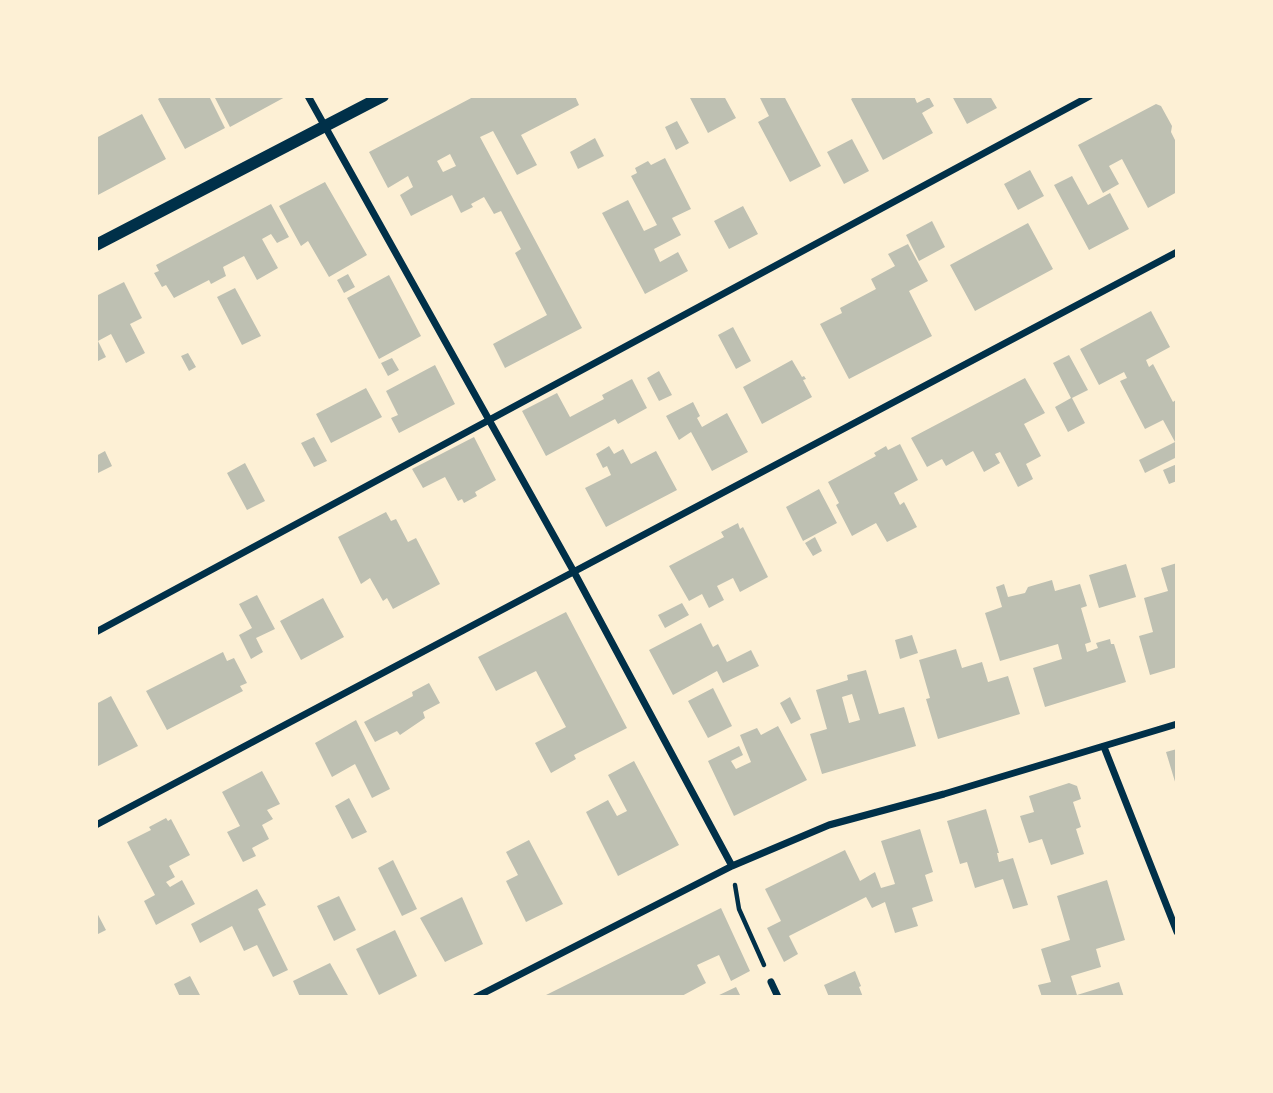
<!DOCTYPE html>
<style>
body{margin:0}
#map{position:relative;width:1273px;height:1093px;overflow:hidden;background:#fdf0d5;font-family:Ubuntu,sans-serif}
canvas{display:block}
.frame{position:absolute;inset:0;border:98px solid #fdf0d5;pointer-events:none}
</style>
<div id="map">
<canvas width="1273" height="1093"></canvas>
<div class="frame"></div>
</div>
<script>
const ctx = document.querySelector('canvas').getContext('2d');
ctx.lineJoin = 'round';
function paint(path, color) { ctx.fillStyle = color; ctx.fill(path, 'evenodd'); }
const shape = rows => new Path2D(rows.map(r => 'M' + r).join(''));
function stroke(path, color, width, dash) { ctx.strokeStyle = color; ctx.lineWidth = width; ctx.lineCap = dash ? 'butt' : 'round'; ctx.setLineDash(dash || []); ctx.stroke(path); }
paint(shape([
 [162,96,209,96,225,128,185,149,158,99],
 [214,96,287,96,230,127],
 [475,96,575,96,579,105,521,135,537,165,517,175,493,131,480,137,582,328,505,368,493,344,547,315,515,253,521,249,501,211,494,214,484,197,471,204,473,207,461,213,452,195,411,216,400,195,413,187,408,176,388,188,369,152],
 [450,154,456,166,443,172,437,161],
 [689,96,724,96,736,118,708,133],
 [759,96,784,96,821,166,790,182,758,122,769,116],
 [855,96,914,96,917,103,929,97,934,106,922,113,933,133,883,160,851,99],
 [952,96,990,96,997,108,967,124],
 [1156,104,1161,106,1172,126,1171,132,1177,144,1177,192,1148,208,1122,159,1109,166,1119,184,1103,193,1078,145],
 [142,114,166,159,96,196,96,138],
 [677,121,689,143,676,150,665,127],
 [595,138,604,156,578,169,570,152],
 [852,139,869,171,844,184,827,152],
 [665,158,691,209,672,218,681,235,654,249,660,262,678,252,688,271,645,294,602,213,628,200,644,231,657,225,631,176,637,173,635,168,648,161,651,165],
 [1030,170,1044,196,1018,210,1004,184],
 [1072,176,1088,205,1110,193,1129,229,1089,250,1054,185],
 [325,182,367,255,329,277,308,241,301,246,279,206],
 [271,204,289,237,277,243,271,234,262,239,278,268,257,280,244,256,223,267,226,276,211,284,209,280,174,298,166,285,162,287,154,273,159,271,156,265],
 [743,206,758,234,729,249,714,221],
 [932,221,945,247,919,261,906,235],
 [1028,223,1053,269,975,311,950,265],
 [908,244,928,281,909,291,932,336,849,379,820,324,842,313,840,308,876,289,871,279,895,266,888,254],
 [348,274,355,287,344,293,337,280],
 [389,275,421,336,379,359,347,298],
 [124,282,142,318,130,324,145,353,126,363,111,334,98,341,106,357,96,362,96,296],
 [235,288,261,336,242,345,217,297],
 [1151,311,1170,347,1146,360,1149,367,1153,364,1173,402,1177,399,1177,457,1145,473,1139,460,1175,442,1163,420,1145,429,1120,381,1127,378,1124,372,1099,385,1080,349],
 [733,327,751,361,736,369,718,335],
 [188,353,196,367,189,371,181,356],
 [1069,355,1088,390,1072,398,1085,423,1068,432,1055,407,1071,398,1053,363],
 [392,358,399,370,388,376,381,363],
 [792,360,802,377,804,376,806,379,803,380,812,397,762,424,743,387],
 [435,365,455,404,399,433,391,418,398,415,386,391],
 [659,371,672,395,659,401,647,378],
 [1025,378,1045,413,1024,424,1041,456,1026,464,1033,479,1018,487,1000,452,995,454,1000,463,984,472,973,451,946,466,942,459,927,467,911,438],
 [632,379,647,408,618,424,615,419,546,456,522,411,557,393,570,417,604,399,602,395],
 [366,388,382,417,331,443,316,414],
 [693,402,700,416,697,418,702,427,727,413,748,452,712,471,691,432,679,440,666,416],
 [314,437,327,461,314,467,301,443],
 [474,437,496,480,475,492,477,496,464,503,462,499,458,501,445,477,423,488,412,469],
 [900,444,918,480,894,493,900,505,904,502,917,527,887,542,876,523,852,536,836,505,839,503,828,482,876,456,874,453,886,446,888,450],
 [609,446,614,454,623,449,631,464,656,451,677,490,606,527,585,488,611,475,607,466,603,468,596,454],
 [105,451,112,466,96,474,96,456],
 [245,463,265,501,247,510,227,473],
 [1177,464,1177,481,1169,484,1163,470],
 [819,489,837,523,803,541,786,507],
 [386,512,391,521,396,519,408,542,416,538,440,584,393,609,387,598,383,601,370,578,361,584,338,537],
 [738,523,740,529,743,527,768,577,740,592,733,578,717,586,724,600,709,608,702,594,689,601,669,566,724,537,721,532],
 [815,537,822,551,813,556,805,543],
 [1177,563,1177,667,1150,675,1139,636,1153,632,1144,598,1168,591,1161,568],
 [1126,564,1136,597,1099,608,1089,575],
 [1052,580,1055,591,1080,584,1087,606,1081,608,1091,642,1085,644,1087,652,1098,648,1096,643,1110,639,1111,644,1114,644,1126,682,1045,707,1033,668,1062,659,1058,644,1000,661,985,613,1002,607,996,587,1004,584,1008,597,1025,593,1028,587],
 [257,595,275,629,256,638,263,652,251,659,239,635,252,628,239,604],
 [323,598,344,637,301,660,280,621],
 [682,603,689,615,665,628,658,615],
 [566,612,627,728,574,755,576,759,551,773,535,743,566,727,536,671,496,691,478,657],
 [701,623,713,647,718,644,727,662,751,650,759,666,723,683,717,671,673,695,649,650],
 [912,635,918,653,900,659,895,640],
 [956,649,962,668,982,662,988,682,1008,676,1020,714,938,739,926,699,930,698,919,660],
 [223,652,227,661,234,658,247,683,240,686,243,691,167,730,146,691],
 [866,670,879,714,904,707,916,746,822,774,810,734,827,729,816,690,848,680,847,675],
 [852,694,860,720,849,723,842,697],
 [429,683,440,703,423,712,425,718,400,735,397,731,375,742,364,722,413,696,412,692],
 [713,688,732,726,708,738,688,701],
 [111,696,138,746,96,767,96,704],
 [790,697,801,719,791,724,780,703],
 [356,720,390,789,372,798,355,764,332,777,315,743],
 [778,726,807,780,734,816,708,761,739,746,743,755,731,761,736,769,751,762,740,735,757,728,761,735],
 [1177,749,1177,785,1176,785,1166,752],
 [634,761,679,845,618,876,586,812,608,800,617,816,627,811,608,775],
 [262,771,280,804,267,810,273,819,262,825,269,839,252,848,256,856,243,862,227,832,240,826,222,792],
 [1069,783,1077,786,1081,799,1073,802,1081,827,1076,829,1084,854,1051,865,1042,839,1029,843,1020,816,1034,812,1029,796],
 [349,798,367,832,352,839,335,806],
 [986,809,999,853,997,853,999,862,1013,858,1028,905,1013,909,1003,879,975,888,967,862,960,864,947,821],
 [166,818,168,821,171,819,190,855,169,866,175,877,166,882,170,887,182,880,195,904,156,925,144,901,155,895,127,842,151,830,149,827],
 [920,829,933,872,925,875,933,901,912,908,918,926,895,933,885,902,872,908,866,897,789,936,798,954,784,962,767,928,781,921,765,889,845,850,860,881,875,872,881,888,895,884,881,841],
 [529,840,563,904,526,922,506,881,518,875,506,852],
 [393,860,417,909,402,916,378,868],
 [1107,880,1125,940,1096,949,1101,967,1071,976,1077,995,1119,982,1124,997,1042,997,1038,985,1051,982,1041,949,1070,940,1057,896],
 [257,889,266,905,258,909,288,970,273,977,257,945,244,951,232,926,200,943,191,924],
 [339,896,356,930,334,941,317,906],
 [462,897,483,944,445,962,420,918],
 [721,908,750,971,731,981,719,955,697,965,706,983,680,997,542,997],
 [96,911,106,930,96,935],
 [395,930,417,976,379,995,356,949],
 [330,963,349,997,300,997,293,981],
 [855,971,861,986,859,987,863,997,829,997,824,985],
 [190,976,201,997,180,997,174,984],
 [736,987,741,997,715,997]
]), '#bec0b2');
stroke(shape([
 [735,885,739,909,764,965]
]), '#003049', 4.5);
stroke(shape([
 [308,96,574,572,732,866],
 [96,632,1090,96],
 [1104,747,1177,932],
 [96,825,1177,252],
 [771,982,778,997],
 [476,997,732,866,829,825,944,794,1177,724]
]), '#003049', 7);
stroke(shape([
 [96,245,383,96]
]), '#003049', 12);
</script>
